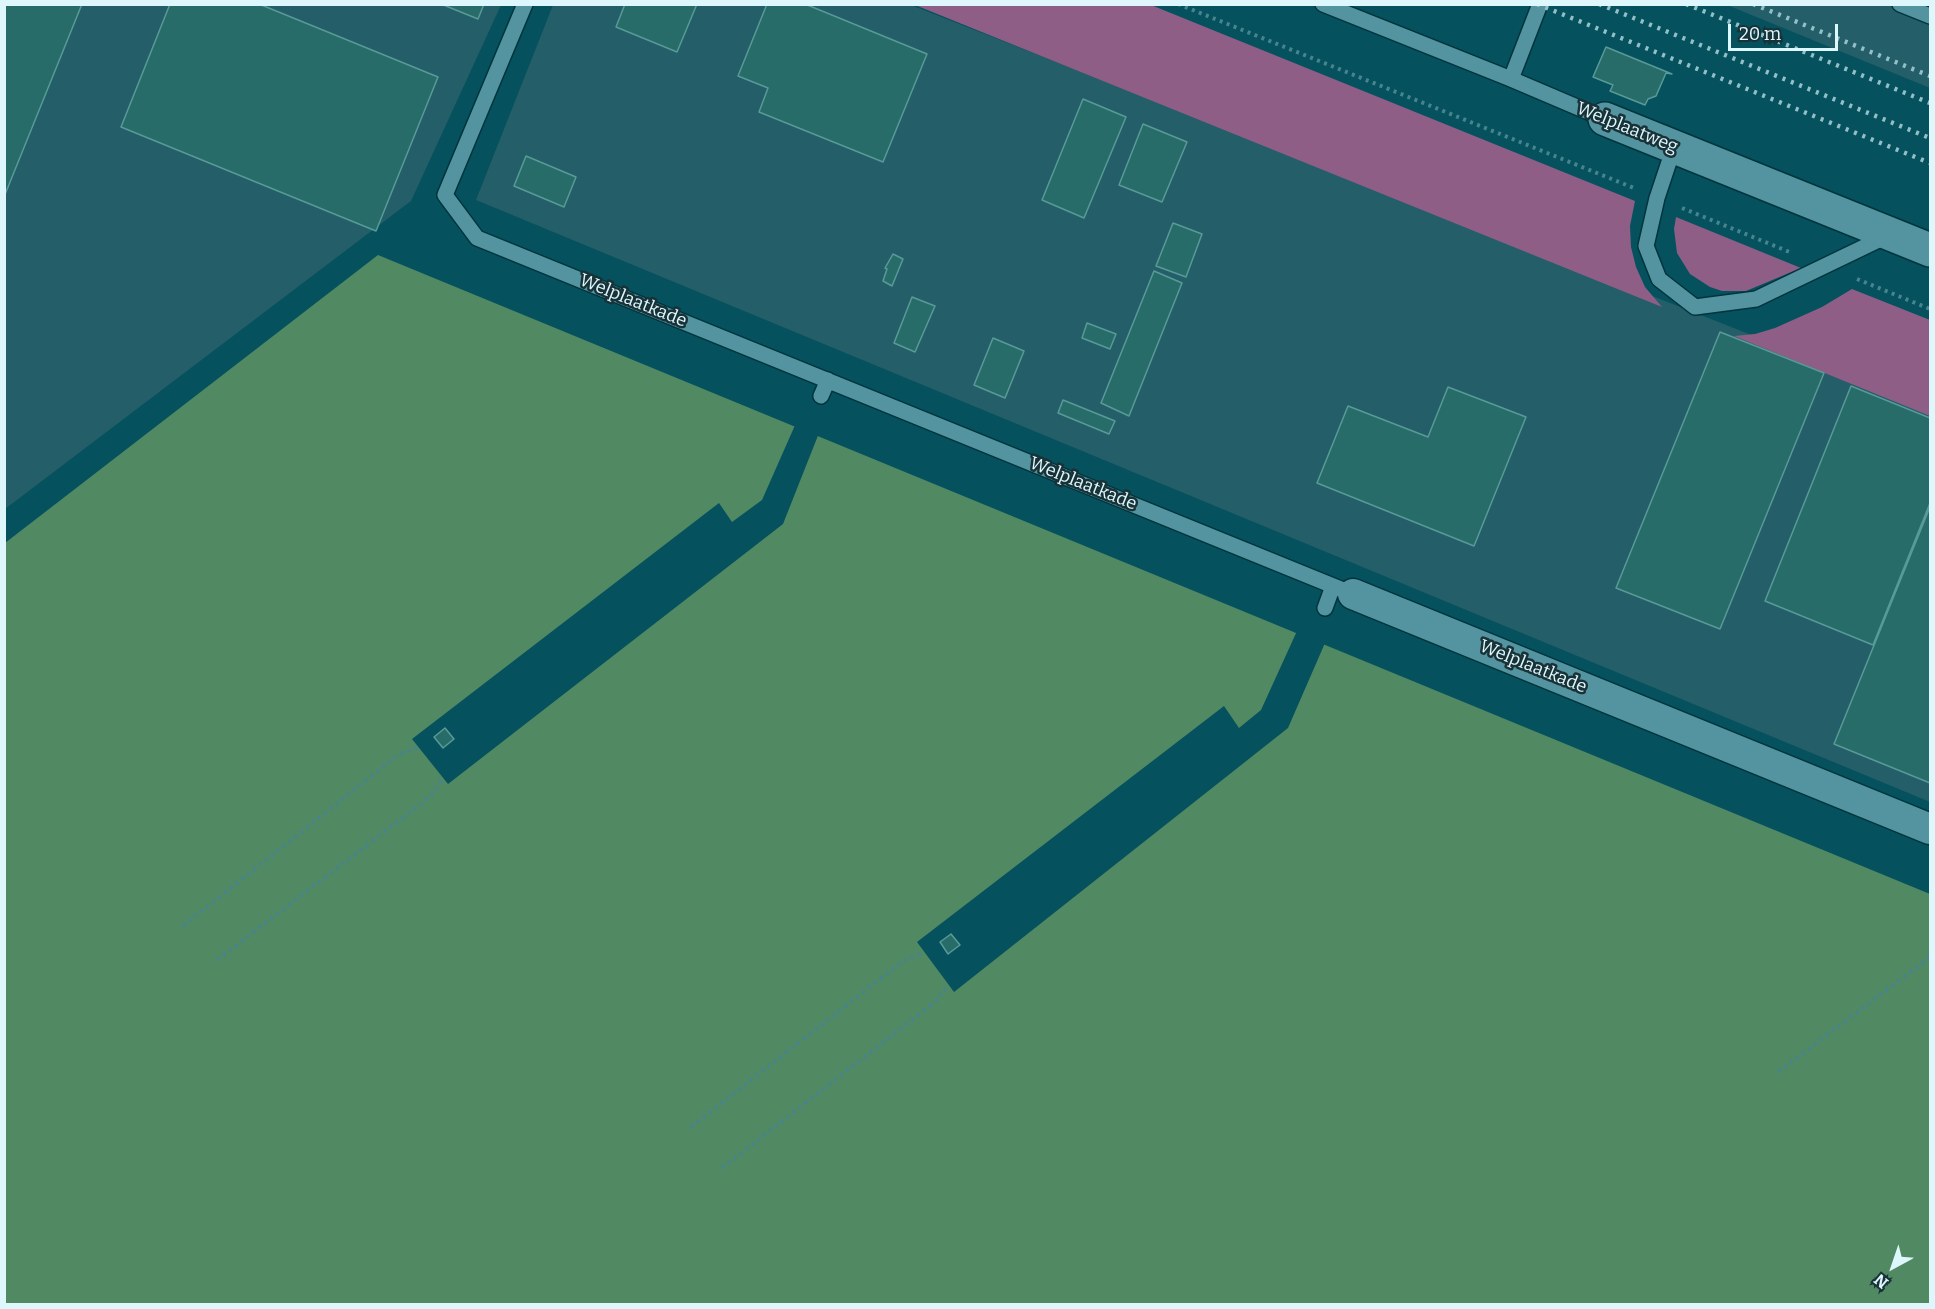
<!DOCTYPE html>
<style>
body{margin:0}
#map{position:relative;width:1935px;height:1309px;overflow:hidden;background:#05515e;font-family:Bitter,serif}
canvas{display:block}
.frame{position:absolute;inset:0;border:6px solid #def7fd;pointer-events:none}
.north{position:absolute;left:1863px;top:1237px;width:60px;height:60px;-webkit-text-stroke:4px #183238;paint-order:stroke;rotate:220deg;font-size:16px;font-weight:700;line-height:24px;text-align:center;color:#def7fd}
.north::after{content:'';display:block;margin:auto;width:21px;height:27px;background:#def7fd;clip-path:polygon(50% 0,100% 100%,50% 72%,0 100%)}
.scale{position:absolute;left:1728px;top:24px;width:110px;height:27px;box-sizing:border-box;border:3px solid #def7fd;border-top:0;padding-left:8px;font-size:18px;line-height:21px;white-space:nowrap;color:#def7fd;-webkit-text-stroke:4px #183238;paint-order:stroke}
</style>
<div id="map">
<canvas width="1935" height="1309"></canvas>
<div class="frame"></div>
<div class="north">N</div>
<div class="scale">20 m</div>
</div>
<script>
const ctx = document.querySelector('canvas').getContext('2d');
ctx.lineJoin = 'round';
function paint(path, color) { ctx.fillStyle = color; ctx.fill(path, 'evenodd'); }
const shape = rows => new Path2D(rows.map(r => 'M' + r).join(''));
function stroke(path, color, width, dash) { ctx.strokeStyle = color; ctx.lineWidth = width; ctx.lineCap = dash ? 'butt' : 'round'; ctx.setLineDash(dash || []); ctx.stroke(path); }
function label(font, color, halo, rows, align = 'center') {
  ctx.font = font + ' Bitter,serif'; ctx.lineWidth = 5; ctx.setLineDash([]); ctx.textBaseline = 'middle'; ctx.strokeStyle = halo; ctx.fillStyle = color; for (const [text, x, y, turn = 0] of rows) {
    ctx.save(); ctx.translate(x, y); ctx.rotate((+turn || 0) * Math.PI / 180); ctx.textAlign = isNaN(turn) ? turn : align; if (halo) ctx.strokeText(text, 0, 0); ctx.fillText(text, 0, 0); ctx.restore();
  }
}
paint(shape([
 [5,5,501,5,411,201,5,509],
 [553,5,911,5,1930,405,1930,802,476,200],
 [1727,5,1930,5,1930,88]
]), '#245e69');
paint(shape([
 [915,5,1151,5,1635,201,1630,226,1631,247,1636,267,1645,287,1662,307],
 [1676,217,1801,268,1746,291,1722,291,1710,287,1690,274,1677,253,1674,229],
 [1852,289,1930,320,1930,416,1734,336,1755,334,1775,328,1822,307]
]), '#8e5e86');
paint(shape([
 [378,255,1930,894,1930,1304,5,1304,5,543]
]), '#518963');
paint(shape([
 [796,423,819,433,783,524,448,784,412,739,719,503,732,522,762,500],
 [1297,631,1325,643,1288,728,954,992,917,942,1224,706,1239,728,1261,710]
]), '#05515e');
const building = shape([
 [4,4,82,4,4,197,4,4],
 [170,4,259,4,438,77,376,231,121,127,170,4],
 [441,4,484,4,478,19,441,4],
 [625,4,697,4,677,52,616,27,625,4],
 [767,4,805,4,927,54,883,162,759,112,768,88,738,76,767,4],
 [1606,47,1672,74,1666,73,1656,96,1648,99,1645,105,1610,91,1613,85,1593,77,1606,47],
 [1083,99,1126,117,1084,218,1042,200,1083,99],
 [1143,124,1187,142,1162,202,1119,185,1143,124],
 [526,156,576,177,564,207,514,186,526,156],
 [1173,223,1202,234,1186,277,1156,266,1173,223],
 [893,254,903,259,892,286,883,281,887,269,885,268,893,254],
 [1154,271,1182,283,1129,416,1101,403,1154,271],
 [912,297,935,306,915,352,894,343,912,297],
 [1087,323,1116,334,1110,349,1082,338,1087,323],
 [1720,332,1824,373,1720,629,1616,588,1720,332],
 [993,338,1024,351,1005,398,974,385,993,338],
 [1851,386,1930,418,1930,503,1873,645,1765,601,1851,386],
 [1448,387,1526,417,1474,546,1317,483,1348,406,1428,437,1448,387],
 [1063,400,1115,421,1109,434,1058,413,1063,400],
 [1930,507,1930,783,1834,744,1930,507],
 [445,728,454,739,443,748,434,737,445,728],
 [951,934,960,945,948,954,940,942,951,934]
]);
paint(building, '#286c6a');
stroke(building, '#589a98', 1.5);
const service = shape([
 [525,4,445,195,477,238,1353,594],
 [1323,4,1511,79,1605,119],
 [1900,4,1930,16],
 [1511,79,1540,4],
 [1674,147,1657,198,1646,246,1659,279,1695,307,1756,299,1889,235],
 [821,396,828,380],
 [1325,608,1333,586]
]);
const minor = shape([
 [1353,594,1930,829]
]);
const tertiary = shape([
 [1605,119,1930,250]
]);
stroke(service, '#00353e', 18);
stroke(minor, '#00353e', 33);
stroke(tertiary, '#00353e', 36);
stroke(shape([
 [1178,4,1634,188],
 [1682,208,1792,253],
 [1857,279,1930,309],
 [183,926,399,754,419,747],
 [217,960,431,796,443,778],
 [1778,1072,1930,957],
 [691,1127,903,961,924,952],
 [722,1168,936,1001,948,984]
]), '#47848e', 4, [3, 4.5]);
stroke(service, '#5494a1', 15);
stroke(minor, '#5494a1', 30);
stroke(tertiary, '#5494a1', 33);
stroke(shape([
 [1537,4,1930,163],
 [1599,4,1930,138],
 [1686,4,1930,103],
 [1753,4,1930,76]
]), '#94bfc7', 4.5, [3, 6]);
label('18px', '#def7fd', '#183238', [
 ["Welplaatweg",1627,128,22],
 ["Welplaatkade",633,301,22],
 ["Welplaatkade",1083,484,22],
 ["Welplaatkade",1533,667,22]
]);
</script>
